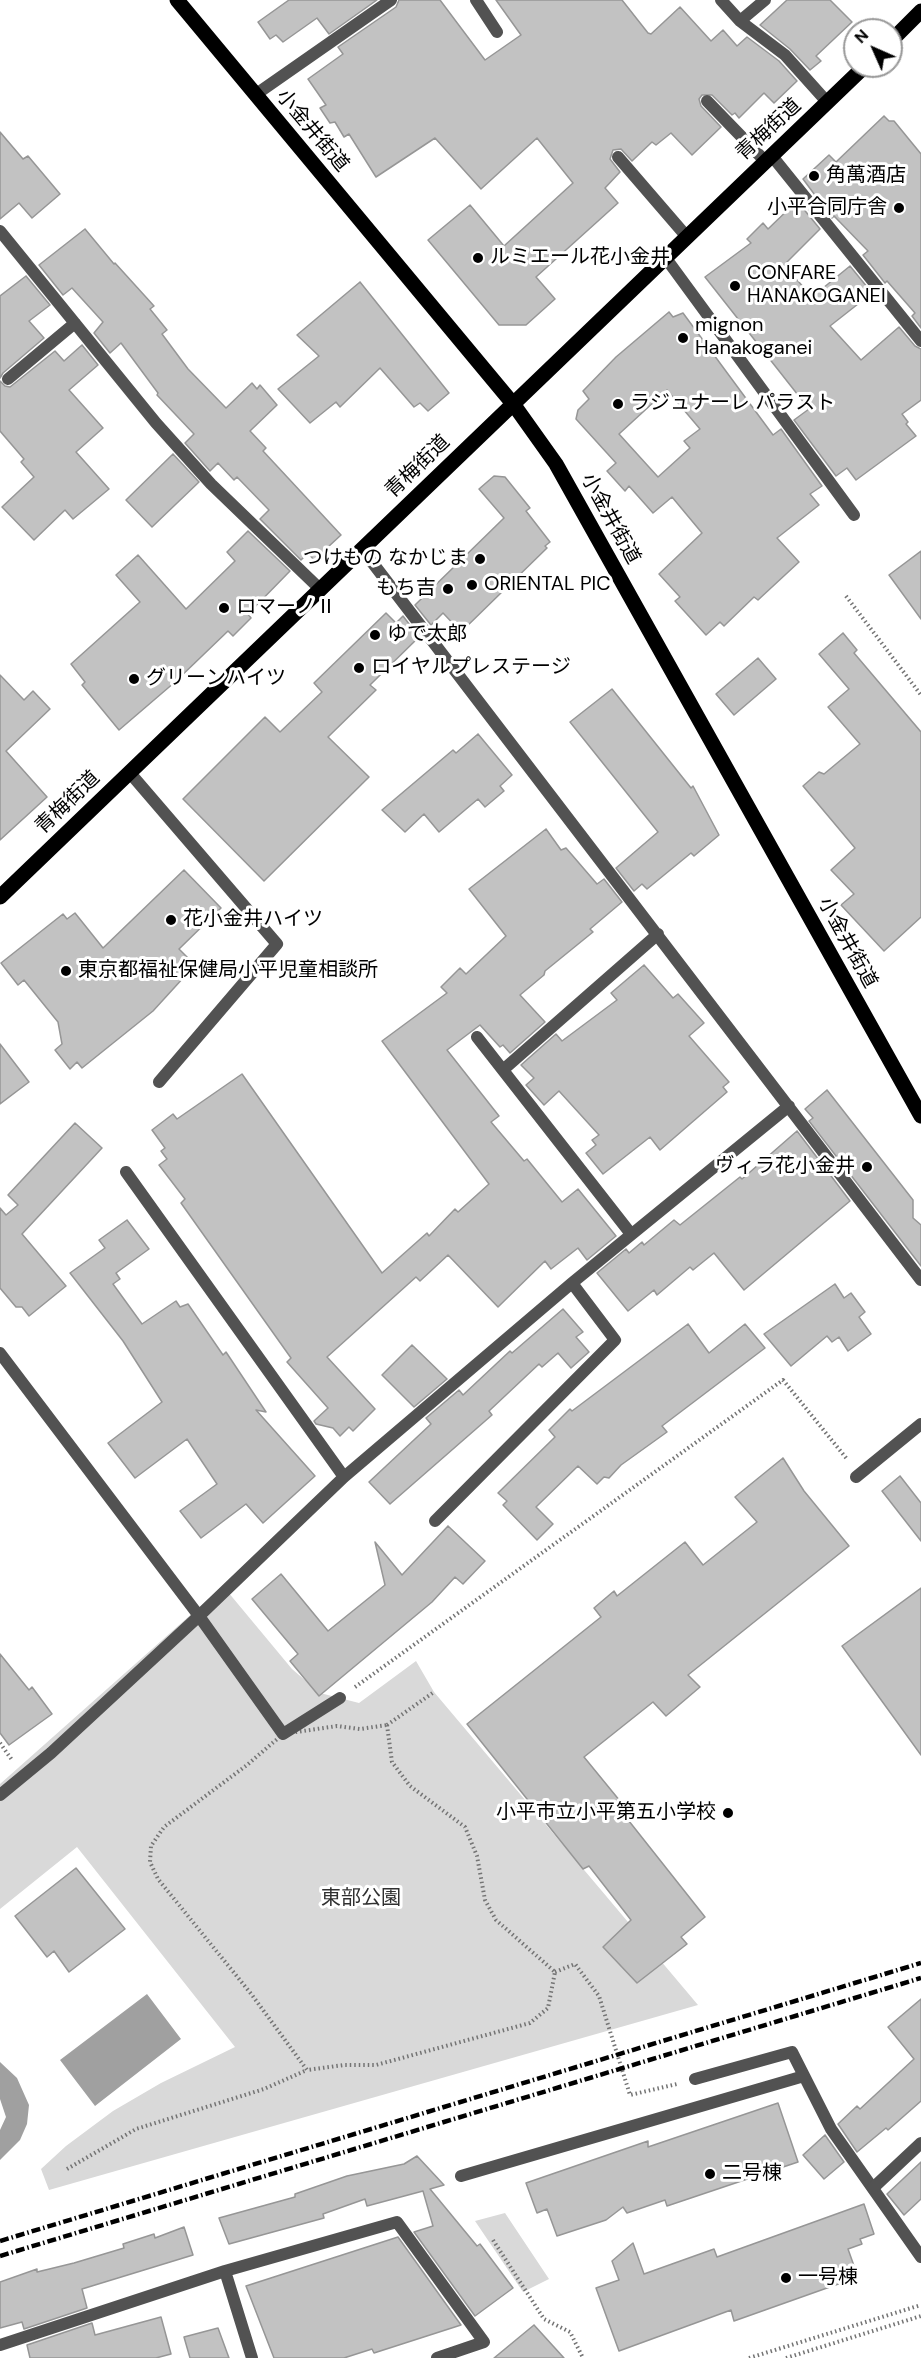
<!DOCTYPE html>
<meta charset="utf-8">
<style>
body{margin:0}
#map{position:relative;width:921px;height:2358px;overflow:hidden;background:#fff;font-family:"DM Sans",sans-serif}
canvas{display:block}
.north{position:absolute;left:843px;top:18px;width:60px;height:60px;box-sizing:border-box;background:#fff;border:2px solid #999;border-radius:50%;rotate:315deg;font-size:16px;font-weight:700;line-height:24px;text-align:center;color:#000}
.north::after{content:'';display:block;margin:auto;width:21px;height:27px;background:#000;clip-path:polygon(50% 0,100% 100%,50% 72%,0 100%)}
</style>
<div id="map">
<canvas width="921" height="2358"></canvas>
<div class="north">N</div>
</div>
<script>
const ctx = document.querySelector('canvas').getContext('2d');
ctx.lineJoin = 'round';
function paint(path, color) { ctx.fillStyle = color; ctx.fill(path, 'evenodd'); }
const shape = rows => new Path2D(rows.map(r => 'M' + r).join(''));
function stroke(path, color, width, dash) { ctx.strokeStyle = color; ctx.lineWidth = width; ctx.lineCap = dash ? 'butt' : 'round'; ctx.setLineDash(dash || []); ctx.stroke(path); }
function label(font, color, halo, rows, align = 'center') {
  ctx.font = font + ' "DM Sans","Noto Sans JP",sans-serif'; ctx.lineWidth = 6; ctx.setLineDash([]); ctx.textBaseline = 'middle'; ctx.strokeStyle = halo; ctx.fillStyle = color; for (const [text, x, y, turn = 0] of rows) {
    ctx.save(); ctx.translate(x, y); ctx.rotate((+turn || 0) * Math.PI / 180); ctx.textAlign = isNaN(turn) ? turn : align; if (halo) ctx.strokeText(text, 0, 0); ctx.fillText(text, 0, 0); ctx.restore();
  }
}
paint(shape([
 [223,1586,292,1669,320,1693,359,1703,416,1661,434,1692,698,2005,49,2190,41,2169,66,2146,113,2111,161,2083,235,2047,77,1847,0,1909,0,1784],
 [505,2213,549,2279,523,2292,475,2221]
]), '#d9d9d9');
paint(shape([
 [147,1994,181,2039,95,2106,60,2060],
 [0,2062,17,2078,29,2105,27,2124,20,2140,0,2160,0,2130,6,2117,0,2099]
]), '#a0a0a0');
const building = shape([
 [289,0,377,0,329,34,317,18,283,42,276,35,270,39,258,22,289,0],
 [399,0,440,0,485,60,521,35,496,0,622,0,648,33,651,34,680,7,711,41,723,30,737,46,747,37,779,61,797,81,774,103,764,93,739,118,735,113,732,115,712,95,702,95,699,99,701,106,721,127,692,155,671,133,656,145,652,142,632,161,621,149,613,150,610,159,620,172,605,188,618,203,536,277,555,299,526,325,499,325,428,240,470,205,504,246,573,183,537,138,481,189,435,138,376,177,349,134,344,137,335,122,330,123,320,108,326,105,308,79,343,54,338,47,396,7,399,0],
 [787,0,830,0,852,22,816,56,821,61,810,70,790,49,760,25,787,0],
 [884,116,889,121,894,121,921,154,921,328,912,316,915,313,887,281,885,283,863,255,868,251,834,216,832,218,803,179,829,155,836,162,884,116],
 [0,132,23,159,28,156,60,194,32,218,19,203,0,219,0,132],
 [797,201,820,229,784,265,812,297,850,266,872,293,830,326,861,360,899,327,915,346,921,349,921,400,902,414,908,422,906,424,916,436,856,480,847,468,836,476,794,420,809,409,705,277,751,243,747,239,763,223,768,229,797,201],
 [85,229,114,264,115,263,154,306,150,309,167,330,162,334,188,369,226,408,252,383,257,389,260,385,277,405,250,431,266,448,263,451,341,535,314,560,308,553,301,560,260,519,269,510,237,477,234,480,218,463,210,471,185,443,194,434,157,395,158,393,121,343,110,353,94,333,103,322,72,288,63,295,39,265,85,229],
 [26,276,50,305,29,321,44,338,3,373,0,378,0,296,26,276],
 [360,282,449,393,428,411,420,403,414,407,380,368,340,407,336,402,310,423,278,389,319,356,297,335,360,282],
 [669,312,673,317,683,313,773,435,781,429,822,486,810,494,819,505,777,538,799,562,758,600,754,597,724,626,720,622,706,635,675,601,680,597,659,574,702,533,672,497,653,513,629,486,625,491,607,471,616,463,576,419,578,410,589,399,583,391,616,357,669,312],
 [667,390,700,429,684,441,690,448,658,477,619,434,667,390],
 [82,345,98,365,69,390,103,428,76,452,109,489,73,519,65,510,34,540,2,507,34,477,21,462,24,459,0,431,0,381,5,386,10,387,55,351,64,361,82,345],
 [173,454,199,482,152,527,126,500,173,454],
 [494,476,505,477,530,508,526,511,550,542,545,546,547,548,461,632,443,613,431,625,415,605,504,518,479,489,494,476],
 [248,531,290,571,248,614,251,618,233,636,228,631,175,682,119,730,82,685,85,682,71,664,140,602,116,575,138,555,186,609,235,561,227,552,248,531],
 [921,551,921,619,889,575,921,551],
 [386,613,396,623,403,616,419,637,370,685,376,690,328,737,369,777,264,881,183,799,265,717,280,732,322,692,314,683,386,613],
 [843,633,857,650,854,653,921,732,921,917,884,951,841,905,854,894,831,870,855,848,803,786,819,772,824,774,860,744,828,707,849,689,819,654,843,633],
 [758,658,776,679,734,715,716,694,758,658],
 [0,675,24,700,33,691,50,709,6,751,47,797,0,840,0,675],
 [612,689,691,788,693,786,719,835,694,856,691,853,647,889,642,884,634,891,616,868,658,832,570,722,612,689],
 [478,734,512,775,500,786,504,791,485,807,478,799,439,832,424,814,405,832,382,810,453,750,456,753,478,734],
 [546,829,561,850,566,848,597,884,604,879,622,902,590,929,593,932,545,971,544,975,520,995,545,1022,510,1053,503,1045,500,1047,480,1025,447,1050,499,1116,491,1122,524,1161,527,1159,562,1202,578,1189,616,1236,587,1260,578,1248,551,1269,545,1261,498,1307,448,1255,420,1281,416,1277,327,1357,375,1409,353,1431,349,1427,340,1436,333,1428,316,1424,314,1421,328,1408,287,1362,291,1358,181,1203,185,1199,159,1165,167,1159,161,1151,165,1148,152,1130,173,1114,177,1119,242,1074,382,1273,427,1233,429,1236,455,1209,458,1212,489,1184,382,1041,447,993,441,987,460,968,466,974,506,936,469,889,546,829],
 [184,870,221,908,179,949,195,965,153,1011,82,1068,77,1062,70,1069,55,1050,62,1044,58,1022,24,980,18,985,1,963,63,914,67,919,75,913,103,948,184,870],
 [644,965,673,998,678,994,704,1023,689,1036,729,1082,723,1087,727,1092,660,1150,650,1137,603,1174,586,1153,596,1145,592,1140,599,1135,559,1091,544,1105,526,1085,534,1078,521,1065,556,1034,562,1041,617,1000,611,993,644,965],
 [0,1044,29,1082,0,1104,0,1044],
 [827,1090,913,1200,913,1218,921,1225,921,1266,809,1121,813,1118,805,1109,827,1090],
 [75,1123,102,1148,22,1234,66,1286,29,1316,22,1307,16,1307,0,1288,0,1208,6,1215,18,1205,8,1195,75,1123],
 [797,1131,850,1201,744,1290,714,1253,693,1270,690,1267,657,1295,654,1290,628,1311,597,1273,626,1249,629,1253,642,1242,644,1245,674,1220,680,1225,740,1177,742,1179,797,1131],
 [127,1220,149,1249,116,1273,120,1279,113,1284,142,1324,176,1301,180,1307,188,1304,223,1355,226,1352,266,1412,256,1410,315,1476,263,1523,246,1504,201,1538,180,1511,217,1484,187,1439,135,1478,108,1443,162,1402,123,1341,70,1273,105,1248,99,1240,127,1220],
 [835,1284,844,1298,851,1293,865,1312,859,1317,871,1334,848,1351,839,1337,832,1342,827,1336,791,1366,764,1334,835,1284],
 [563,1309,583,1332,576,1337,589,1352,571,1368,558,1353,542,1367,539,1364,489,1411,492,1415,390,1504,369,1482,431,1424,426,1418,459,1390,463,1395,510,1351,512,1353,563,1309],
 [688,1324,709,1353,745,1324,765,1348,662,1426,667,1432,621,1465,609,1478,604,1477,597,1484,578,1466,536,1507,553,1524,537,1540,503,1505,507,1501,498,1493,555,1437,549,1430,570,1409,572,1411,688,1324],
 [412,1345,447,1379,414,1407,382,1375,412,1345],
 [783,1458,804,1491,849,1546,688,1675,700,1687,666,1716,653,1702,584,1757,629,1812,625,1816,705,1917,681,1937,687,1944,637,1983,603,1947,631,1920,589,1866,583,1869,467,1724,601,1617,594,1608,614,1591,617,1596,685,1542,703,1565,757,1522,735,1497,783,1458],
 [900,1476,921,1503,921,1541,882,1491,900,1476],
 [448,1526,485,1561,463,1584,455,1577,432,1602,319,1696,290,1661,298,1654,252,1599,281,1574,328,1631,385,1585,375,1542,402,1575,448,1526],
 [921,1588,921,1755,842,1646,921,1588],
 [0,1654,29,1690,32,1687,52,1714,9,1745,0,1733,0,1654],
 [76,1868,125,1929,69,1972,54,1951,47,1957,15,1916,76,1868],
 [921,1999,921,2101,888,2130,886,2128,857,2152,838,2124,857,2106,860,2109,914,2059,888,2027,921,1999],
 [778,2103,798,2162,667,2206,665,2200,627,2213,623,2207,606,2220,557,2236,547,2209,537,2213,526,2183,648,2141,648,2147,778,2103],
 [825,2135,844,2162,824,2179,803,2155,825,2135],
 [417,2156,444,2185,430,2189,477,2246,480,2244,513,2288,475,2316,414,2232,433,2226,423,2191,367,2206,365,2199,323,2214,324,2218,229,2244,219,2218,295,2197,295,2194,347,2176,404,2164,417,2156],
 [921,2162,921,2199,904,2215,887,2194,921,2162],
 [864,2204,874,2234,860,2239,862,2244,848,2249,858,2277,734,2321,731,2310,619,2351,596,2288,619,2280,612,2261,633,2243,644,2274,714,2249,717,2257,864,2204],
 [184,2227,193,2255,82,2289,87,2308,24,2329,22,2322,0,2328,0,2282,37,2269,37,2272,74,2263,124,2248,123,2244,154,2234,155,2238,184,2227],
 [398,2237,461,2325,374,2353,372,2349,344,2358,274,2358,246,2286,398,2237],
 [161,2317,171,2354,156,2358,30,2358,27,2345,92,2323,95,2335,161,2317],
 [534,2325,564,2358,494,2358,534,2325],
 [218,2328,229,2358,190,2358,184,2337,218,2328]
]);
paint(building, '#c2c2c2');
stroke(building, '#969696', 1.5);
stroke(shape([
 [846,596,921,695],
 [355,1687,783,1380,847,1459],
 [387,1725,392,1762,410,1786,465,1827,477,1856,485,1900,496,1920,555,1972,548,2008,530,2023,376,2065,344,2065,307,2070,252,1995,158,1879,150,1862,151,1846,164,1827,247,1765,283,1734,337,1726,360,1729,387,1725],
 [387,1725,434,1692],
 [0,1743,12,1760],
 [555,1972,575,1964,599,1996,630,2095,677,2084],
 [67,2169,136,2129,264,2089,307,2070],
 [493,2240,544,2319,570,2332,583,2358],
 [749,2358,921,2305],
 [786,2358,921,2316]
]), '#747474', 4, [1.5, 3]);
stroke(shape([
 [721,0,740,21,785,55,828,103],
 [740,21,765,0],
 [707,101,766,162],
 [618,157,687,237],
 [0,231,156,423,211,484,321,590],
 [8,379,75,323],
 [695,2079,792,2052,831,2129,921,2257],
 [461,2176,804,2076]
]), '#525252', 12);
stroke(shape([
 [199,1616,283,1734,340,1698]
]), '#525252', 12);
stroke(shape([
 [476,0,497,32],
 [255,95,391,0],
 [772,156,921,341],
 [665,257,854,515],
 [362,549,921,1280],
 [130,773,277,944,159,1082],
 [477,1037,631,1234],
 [504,1069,658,934],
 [126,1172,344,1477],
 [0,1353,199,1616],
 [856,1477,921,1424],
 [435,1521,615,1340,572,1283],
 [0,1795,51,1753,199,1616,344,1477,572,1283,789,1106],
 [873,2188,921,2143],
 [225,2271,252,2358],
 [0,2345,225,2271,397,2222,484,2342,437,2358]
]), '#525252', 12);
stroke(shape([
 [177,0,514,405,556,464,921,1116],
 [891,41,921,11],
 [0,897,865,66]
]), '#000', 15);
stroke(shape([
 [0,2241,921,1963],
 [0,2256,921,1978]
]), '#000', 4.5, [9, 3, 1.5, 3]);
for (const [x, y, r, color] of [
 [814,176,6,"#000"],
 [899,208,6,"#000"],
 [478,258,6,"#000"],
 [735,286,6,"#000"],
 [683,338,6,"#000"],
 [618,404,6,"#000"],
 [480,559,6,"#000"],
 [472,585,6,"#000"],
 [448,589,6,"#000"],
 [224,608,6,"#000"],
 [375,635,6,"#000"],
 [359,668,6,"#000"],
 [134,679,6,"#000"],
 [171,920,6,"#000"],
 [66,971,6,"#000"],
 [867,1167,6,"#000"],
 [728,1813,6,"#000"],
 [710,2174,6,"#000"],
 [786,2278,6,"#000"]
]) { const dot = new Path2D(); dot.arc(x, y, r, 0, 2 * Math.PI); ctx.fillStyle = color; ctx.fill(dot); stroke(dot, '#fff', 2); }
label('20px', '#000', '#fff', [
 ["青梅街道",769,130,-43],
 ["小金井街道",312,131,50],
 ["青梅街道",418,467,-44],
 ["小金井街道",610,519,61],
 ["青梅街道",68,803,-44],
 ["小金井街道",847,943,61]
]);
label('20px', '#000', '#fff', [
 ["角萬酒店",826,176],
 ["小平合同庁舎",887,208,"right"],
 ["ルミエール花小金井",490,258],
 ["CONFARE",747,274],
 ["HANAKOGANEI",747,297],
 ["mignon",695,326],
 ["Hanakoganei",695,349],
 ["ラジュナーレ パラスト",630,404],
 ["つけもの なかじま",468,559,"right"],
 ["ORIENTAL PIC",484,585],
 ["もち吉",436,589,"right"],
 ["ロマーノⅡ",236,608],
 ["ゆで太郎",387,635],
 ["ロイヤルプレステージ",371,668],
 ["グリーンハイツ",146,679],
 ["花小金井ハイツ",183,920],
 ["東京都福祉保健局小平児童相談所",78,971],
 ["ヴィラ花小金井",855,1167,"right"],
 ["小平市立小平第五小学校",716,1813,"right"],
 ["二号棟",722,2174],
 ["一号棟",798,2278]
], 'left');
label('20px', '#303030', '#fff', [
 ["東部公園",361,1899]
]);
</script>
